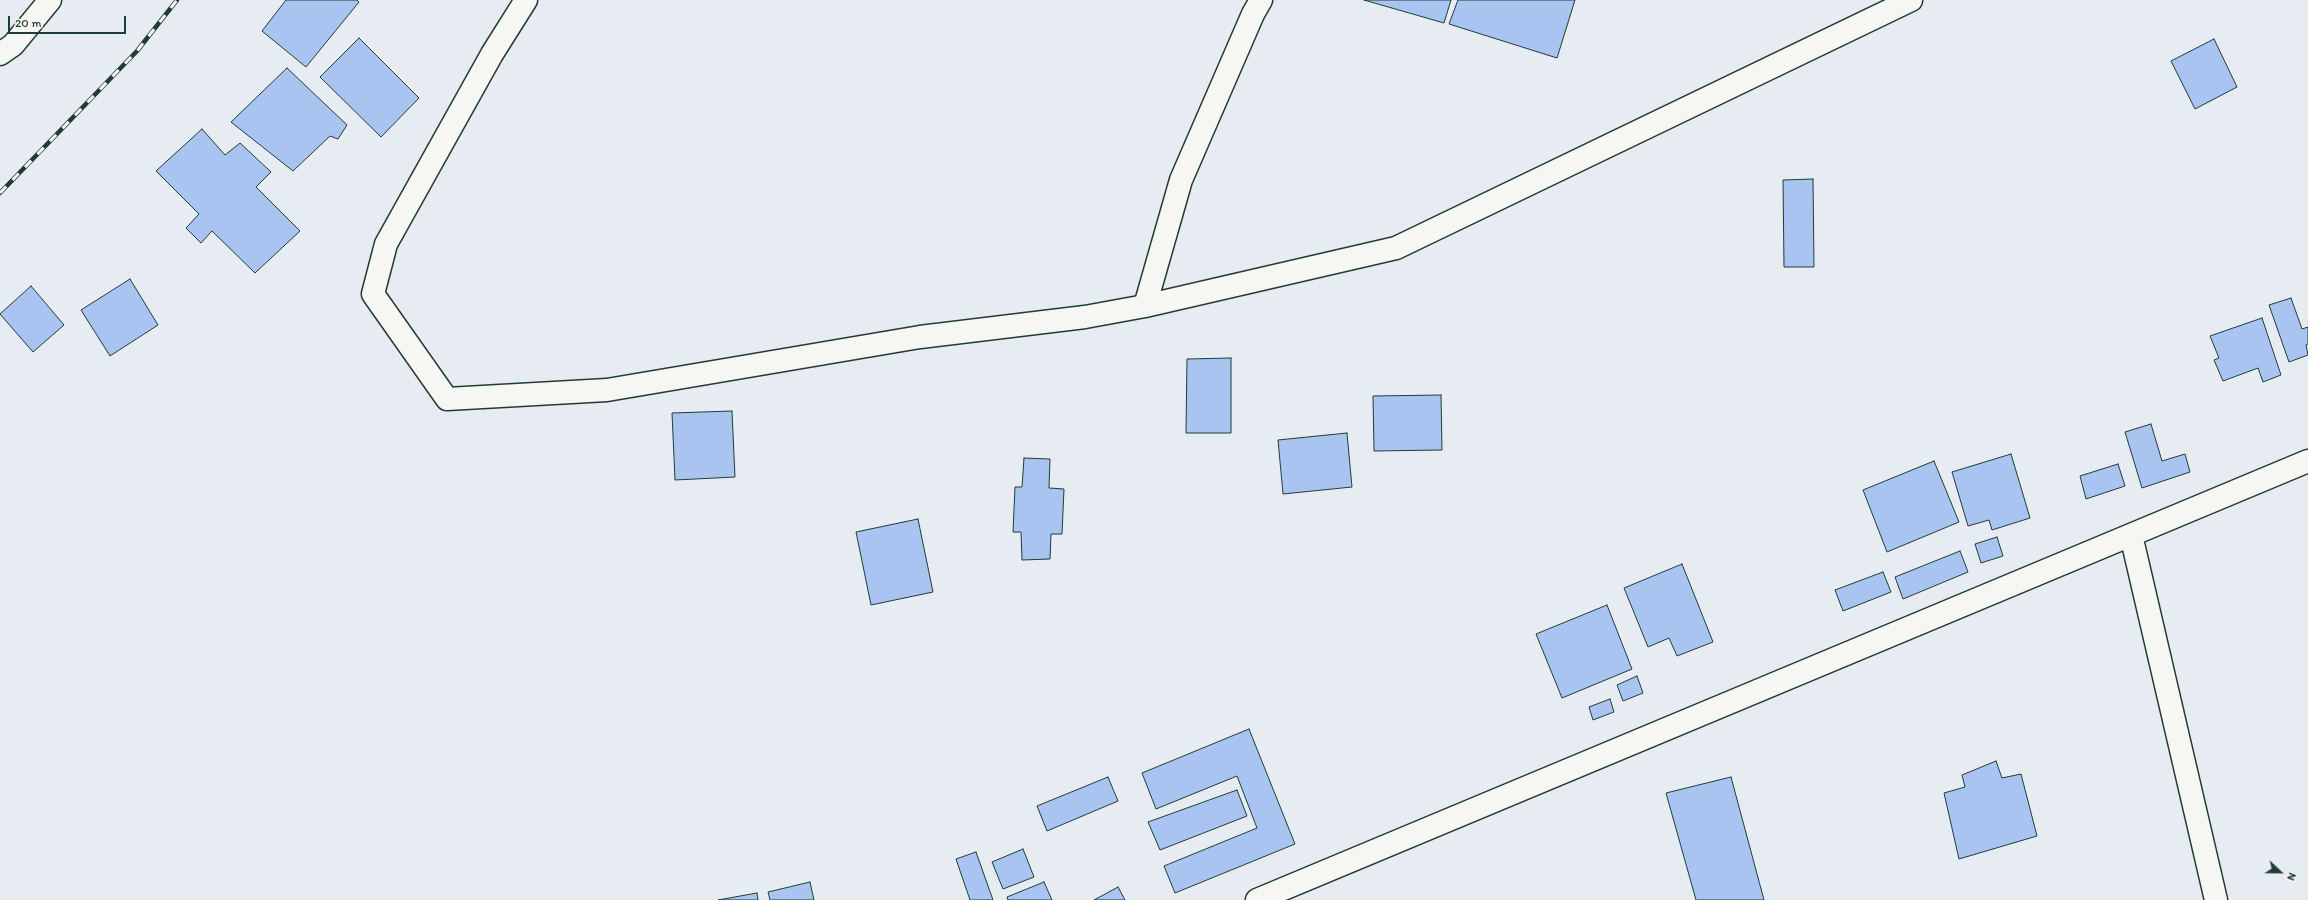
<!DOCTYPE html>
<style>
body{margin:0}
#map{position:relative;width:2308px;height:900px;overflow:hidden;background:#e7ecf2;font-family:Itim,sans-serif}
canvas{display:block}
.north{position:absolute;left:2260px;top:852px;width:40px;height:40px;-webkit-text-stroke:3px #f6f6f2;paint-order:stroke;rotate:112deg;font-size:11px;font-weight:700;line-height:16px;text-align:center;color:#1f3d34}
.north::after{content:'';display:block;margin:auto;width:14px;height:18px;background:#1f3d34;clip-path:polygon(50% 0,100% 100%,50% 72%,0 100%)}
.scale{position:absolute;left:8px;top:16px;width:118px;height:18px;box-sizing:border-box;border:2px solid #1f3d34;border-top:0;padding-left:5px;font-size:12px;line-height:14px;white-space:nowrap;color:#1f3d34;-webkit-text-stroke:3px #f6f6f2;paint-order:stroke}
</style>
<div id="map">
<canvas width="2308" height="900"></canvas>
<div class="north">N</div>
<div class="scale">20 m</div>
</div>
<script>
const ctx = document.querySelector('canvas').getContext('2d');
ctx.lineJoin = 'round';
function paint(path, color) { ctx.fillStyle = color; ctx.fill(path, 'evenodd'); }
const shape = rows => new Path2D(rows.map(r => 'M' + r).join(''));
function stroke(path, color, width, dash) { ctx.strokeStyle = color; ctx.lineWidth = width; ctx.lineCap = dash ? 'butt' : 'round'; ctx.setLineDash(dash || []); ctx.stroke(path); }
const building = shape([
 [286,0,357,0,359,2,306,67,262,31,286,0],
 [1364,0,1451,0,1444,23,1364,0],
 [1458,0,1575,0,1557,58,1449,24,1458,0],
 [359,38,419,98,381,137,320,77,359,38],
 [2214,39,2237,87,2195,109,2171,61,2214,39],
 [287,68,347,125,338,139,330,136,293,171,231,122,287,68],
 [202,129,225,155,240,143,271,172,256,187,300,231,255,273,212,231,201,243,186,228,199,214,156,171,202,129],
 [1813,179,1814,267,1784,267,1783,180,1813,179],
 [130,279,158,325,110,356,81,310,130,279],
 [31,286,64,325,33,352,0,314,31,286],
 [2291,298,2302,329,2308,327,2308,344,2306,345,2308,355,2289,362,2269,305,2291,298],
 [2262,318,2281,375,2263,382,2258,368,2223,381,2214,360,2219,358,2210,336,2262,318],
 [1231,358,1231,433,1186,433,1187,359,1231,358],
 [1441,395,1442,450,1374,451,1373,396,1441,395],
 [732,411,735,477,675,480,672,413,732,411],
 [2151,424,2162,461,2185,454,2190,472,2142,488,2125,432,2151,424],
 [1347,433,1352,487,1283,494,1278,440,1347,433],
 [2011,454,2030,518,1992,530,1989,520,1968,526,1952,472,2011,454],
 [1024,458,1050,459,1049,488,1064,489,1062,534,1051,534,1050,559,1022,560,1021,532,1013,532,1015,487,1022,487,1024,458],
 [1934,461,1959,522,1887,552,1863,490,1934,461],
 [2118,464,2125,486,2086,499,2080,476,2118,464],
 [918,519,933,592,871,605,856,532,918,519],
 [1997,537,2003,556,1981,563,1975,544,1997,537],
 [1960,551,1968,572,1903,599,1895,577,1960,551],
 [1682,564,1713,642,1677,656,1669,638,1648,647,1624,588,1682,564],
 [1883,572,1891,592,1843,611,1835,590,1883,572],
 [1607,605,1632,669,1562,698,1536,634,1607,605],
 [1637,676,1643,693,1623,701,1617,685,1637,676],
 [1610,699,1614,712,1593,720,1589,707,1610,699],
 [1249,729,1295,844,1175,893,1164,866,1257,828,1237,776,1156,809,1142,773,1249,729],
 [1996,761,2002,778,2021,774,2037,836,1959,859,1944,793,1965,787,1962,775,1996,761],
 [1108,777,1118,801,1047,831,1037,806,1108,777],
 [1731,777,1764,900,1696,900,1666,793,1731,777],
 [1237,790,1247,816,1160,850,1148,822,1237,790],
 [1023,849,1034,877,1003,889,992,862,1023,849],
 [976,852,993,900,970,900,956,859,976,852],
 [810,882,814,900,770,900,768,892,810,882],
 [1044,882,1052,900,1008,900,1007,897,1044,882],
 [1118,887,1125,900,1094,900,1118,887],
 [757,893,758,900,718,900,757,893]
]);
paint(building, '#a9c4f1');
stroke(building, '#1f3d34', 1);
const minor = shape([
 [526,0,492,54,386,244,373,294,447,399,607,390,920,337,1085,317,1145,306,1181,180,1253,14,1261,0],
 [0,54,13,45,50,0],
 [1145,306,1396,248,1911,0],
 [2131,535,2216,900],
 [1257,900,2308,461]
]);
stroke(minor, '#1f3d34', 25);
stroke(minor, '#f6f6f2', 22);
const rail = shape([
 [0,193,137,51,177,0]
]);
stroke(rail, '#1f3d34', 4.5);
stroke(rail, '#f6f6f2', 3, [9]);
</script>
